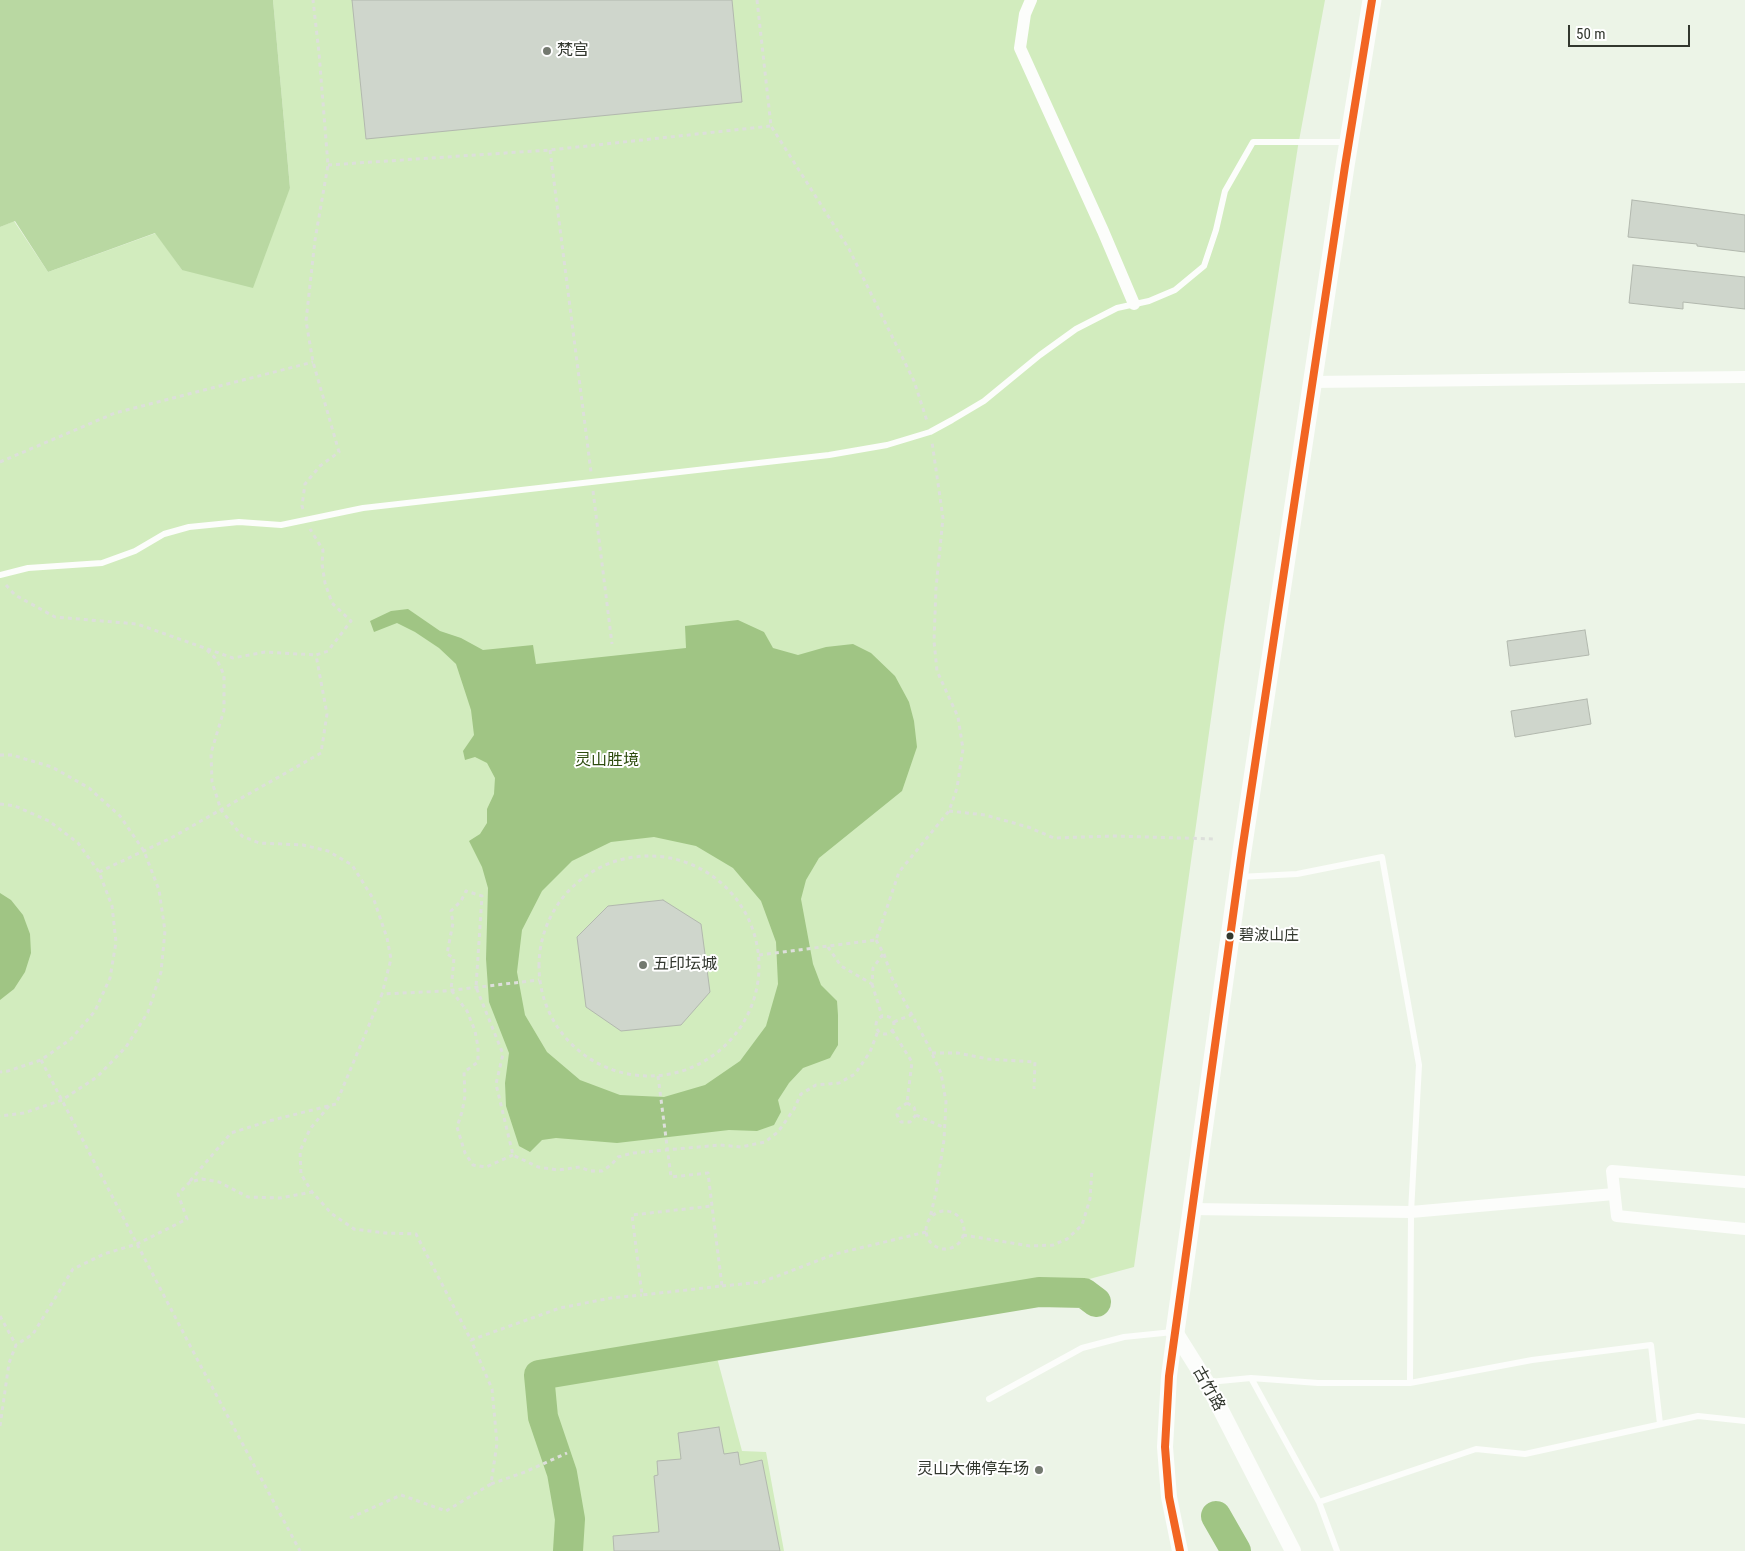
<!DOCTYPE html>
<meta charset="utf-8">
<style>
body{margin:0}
#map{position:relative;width:1745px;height:1551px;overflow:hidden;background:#ecf4e7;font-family:"Roboto Condensed",sans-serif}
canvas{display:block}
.scale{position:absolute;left:1568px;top:25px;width:122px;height:22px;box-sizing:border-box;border:2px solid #32372e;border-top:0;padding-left:6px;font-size:15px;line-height:18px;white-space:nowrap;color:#32372e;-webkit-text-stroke:4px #fff;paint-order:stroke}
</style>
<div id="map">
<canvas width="1745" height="1551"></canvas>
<div class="scale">50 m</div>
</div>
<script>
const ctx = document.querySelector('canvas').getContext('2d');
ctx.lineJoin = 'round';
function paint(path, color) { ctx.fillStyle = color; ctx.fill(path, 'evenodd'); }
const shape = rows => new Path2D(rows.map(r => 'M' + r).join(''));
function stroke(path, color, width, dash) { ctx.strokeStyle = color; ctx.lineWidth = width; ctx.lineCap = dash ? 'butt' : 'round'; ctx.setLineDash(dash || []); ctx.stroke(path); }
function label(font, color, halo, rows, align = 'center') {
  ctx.font = font + ' "Roboto Condensed","Noto Sans SC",sans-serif'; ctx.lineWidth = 4; ctx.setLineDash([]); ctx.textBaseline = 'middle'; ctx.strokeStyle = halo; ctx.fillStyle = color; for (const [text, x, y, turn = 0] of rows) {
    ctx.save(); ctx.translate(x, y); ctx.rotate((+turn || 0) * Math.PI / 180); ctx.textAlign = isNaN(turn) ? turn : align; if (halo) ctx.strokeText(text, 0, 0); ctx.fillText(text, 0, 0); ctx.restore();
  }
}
paint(shape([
 [273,0,1325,0,1298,146,1224,626,1134,1267,1067,1285,713,1343,742,1451,766,1452,784,1551,0,1551,0,227,14,221,48,272,156,233,182,270,290,188]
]), '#d2ecbe');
paint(shape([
 [0,0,273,0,290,188,253,288,182,270,155,233,48,272,15,221,0,227]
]), '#b9d8a2');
paint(shape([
 [408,609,440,631,461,638,483,650,533,645,536,664,686,648,685,626,738,620,764,632,773,648,798,655,826,647,853,644,871,653,895,676,909,702,914,721,917,747,902,791,819,858,806,880,801,899,813,964,821,985,837,1001,838,1015,838,1045,830,1058,803,1068,789,1083,778,1100,781,1112,774,1125,757,1131,729,1130,617,1143,556,1138,542,1140,530,1152,519,1146,506,1106,505,1083,509,1053,489,1002,486,959,488,888,482,867,469,841,480,834,487,823,487,809,494,794,495,778,487,763,475,757,465,760,463,751,474,735,471,710,456,664,439,648,415,632,397,623,374,632,370,621,391,611],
 [654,837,696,846,733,868,761,901,776,942,778,984,766,1026,740,1061,705,1085,664,1097,620,1095,580,1080,547,1052,525,1015,517,972,522,930,542,891,572,861,611,842],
 [0,893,11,900,23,915,30,934,31,953,25,972,14,989,0,1000]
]), '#a0c584');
stroke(shape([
 [1216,1516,1236,1551],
 [568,1551,570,1519,562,1473,543,1417,539,1375,1039,1292,1084,1293,1096,1302]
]), '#a0c584', 30);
const building = shape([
 [352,0,732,0,742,102,366,139,352,0],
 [1632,200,1745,215,1745,252,1697,246,1697,244,1628,237,1632,200],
 [1633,265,1745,277,1745,309,1683,302,1683,309,1629,303,1633,265],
 [1585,630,1589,655,1510,666,1507,641,1585,630],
 [1587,699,1591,724,1515,737,1511,711,1587,699],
 [663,900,701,924,710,992,681,1025,621,1031,586,1007,577,937,608,906,663,900],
 [719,1427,724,1454,738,1452,740,1465,762,1460,780,1551,614,1551,613,1536,659,1532,654,1476,658,1475,657,1461,681,1459,678,1433,719,1427]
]);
paint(building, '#cfd6cc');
stroke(building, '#b2b8ae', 1);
stroke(shape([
 [757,0,771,126,849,249,914,381,927,421],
 [550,150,591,472],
 [328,165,550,150,771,126],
 [0,462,115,413,313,362],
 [593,491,612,644],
 [303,509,302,506,305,484,320,466,339,452,313,362,306,321,315,240,328,165,319,53,313,0],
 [6,585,15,595,55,617,137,624,233,658,265,652,316,655],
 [207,650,217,660,224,675,224,710,211,753,212,782,221,810,242,836,259,843,303,845,328,851,352,865,374,900,387,938,391,959,382,994],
 [0,755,12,755,52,767,89,788,120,816,144,851,159,890,165,931,161,972,148,1012,126,1047,97,1077,62,1100,24,1113,0,1116],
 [0,804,15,806,49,821,78,843,99,872,112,906,116,942,110,978,95,1011,71,1039,41,1060,8,1071,0,1072],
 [949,811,985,815,1028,827,1054,838,1113,836,1215,839],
 '539 966a110 110 0 1 1 220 0a110 110 0 1 1-220 0Z',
 [99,872,171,838,321,753,327,714,316,655,328,651,351,621,332,603,325,583,322,564,323,550,310,529],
 [876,940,884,954,892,978,927,1043,941,1073,946,1102,944,1140,936,1192,930,1218],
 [828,947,841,966,872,984,873,968,883,954],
 [759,955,876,940,899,872,949,811,957,788,963,749,958,717,937,671,934,641,936,588,943,518,932,442],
 [872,984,882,1016],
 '876 1025a9 9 0 1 1 18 0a9 9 0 1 1-18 0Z',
 [894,1022,911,1015],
 [892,1030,912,1062,907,1103],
 [932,1053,958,1053,988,1059,1035,1062,1034,1089],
 [41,1060,196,1357,300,1551],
 [658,1076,671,1177,708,1173,712,1206,722,1286,642,1295,632,1215,712,1206],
 [907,1103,914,1107,916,1115,910,1122,901,1122,897,1115,898,1109,907,1103],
 [329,1106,310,1129,300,1151,301,1174,312,1192,332,1214,354,1229,385,1233,416,1234,471,1340,560,1308,611,1298,642,1295],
 [916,1115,945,1128],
 [513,1155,486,1167,473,1165,465,1153,457,1127,462,1112,465,1096,464,1072,478,1062,478,1047,475,1031,467,1011,451,990,454,958,447,954,453,923,451,911,461,901,466,891,482,896,476,987,503,1054,496,1084,513,1155,538,1167,558,1170,580,1167,590,1171,602,1171,611,1165,618,1157,633,1153,720,1145,741,1147,765,1142,778,1132,794,1109,801,1094,816,1085,839,1083,855,1074,870,1052,878,1031],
 [190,1181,231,1133,269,1121,336,1104,382,994,445,991,539,980],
 '926 1230a19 19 0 1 1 38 0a19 19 0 1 1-38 0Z',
 [963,1235,1030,1246,1053,1245,1067,1239,1082,1225,1090,1199,1092,1169],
 [722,1286,762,1282,835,1254,926,1232],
 [0,1316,16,1345],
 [0,1426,9,1363,16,1345,33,1334,73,1269,104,1254,137,1244,187,1219,178,1194,190,1182,202,1179,219,1182,248,1197,280,1198,312,1192],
 [491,1484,525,1472,567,1453],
 [350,1518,401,1495,446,1511,491,1484,497,1443,492,1389,471,1340]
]), '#dddfdb', 3, [4, 4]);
stroke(shape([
 [0,575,28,568,102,563,135,551,164,534,189,527,239,522,281,525,363,508,829,455,887,445,930,432,952,420,984,401,1040,355,1076,329,1117,308,1149,301,1175,290,1204,266,1216,230,1225,191,1253,142,1347,142],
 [1239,877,1297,874,1382,857,1419,1065,1411,1212,1410,1383],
 [1251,1378,1318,1383,1410,1383,1532,1360,1651,1345,1660,1424],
 [1209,1382,1251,1378,1319,1502,1337,1551],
 [989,1399,1082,1348,1124,1337,1173,1332],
 [1319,1502,1476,1449,1525,1454,1698,1416,1745,1421]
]), '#fcfdfb', 6);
stroke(shape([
 [1031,0,1025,14,1020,48,1103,231,1134,304],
 [1312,382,1745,377],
 [1745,1182,1612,1171,1617,1216,1745,1229],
 [1192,1209,1411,1212,1614,1194]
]), '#fcfdfb', 12);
stroke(shape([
 [1175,1332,1207,1383,1293,1551],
 [1175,1332,1169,1376,1165,1447,1169,1497,1180,1551]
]), '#fcfdfb', 16);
stroke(shape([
 [1175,1332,1242,851,1345,166,1372,0]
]), '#fcfdfb', 19);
stroke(shape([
 [1180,1551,1169,1497,1165,1447,1169,1376,1242,851,1345,166,1372,0]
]), '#f26522', 8);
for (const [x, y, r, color] of [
 [547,51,5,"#73796f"],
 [1230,936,4.5,"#32372e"],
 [643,965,5,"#73796f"],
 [1039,1470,5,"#73796f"]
]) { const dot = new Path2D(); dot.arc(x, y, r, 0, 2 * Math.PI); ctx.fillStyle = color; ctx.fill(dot); stroke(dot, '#fff', 2); }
label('15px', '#32372e', '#fff', [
 ["碧波山庄",1239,936]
], 'left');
label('16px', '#32372e', '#fff', [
 ["梵宫",557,51],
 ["五印坛城",653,965],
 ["灵山大佛停车场",1029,1470,"right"]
], 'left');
label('16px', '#2d4c0e', '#fff', [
 ["灵山胜境",607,761]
]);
label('16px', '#32372e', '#fff', [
 ["古竹路",1208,1389,61]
]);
</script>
